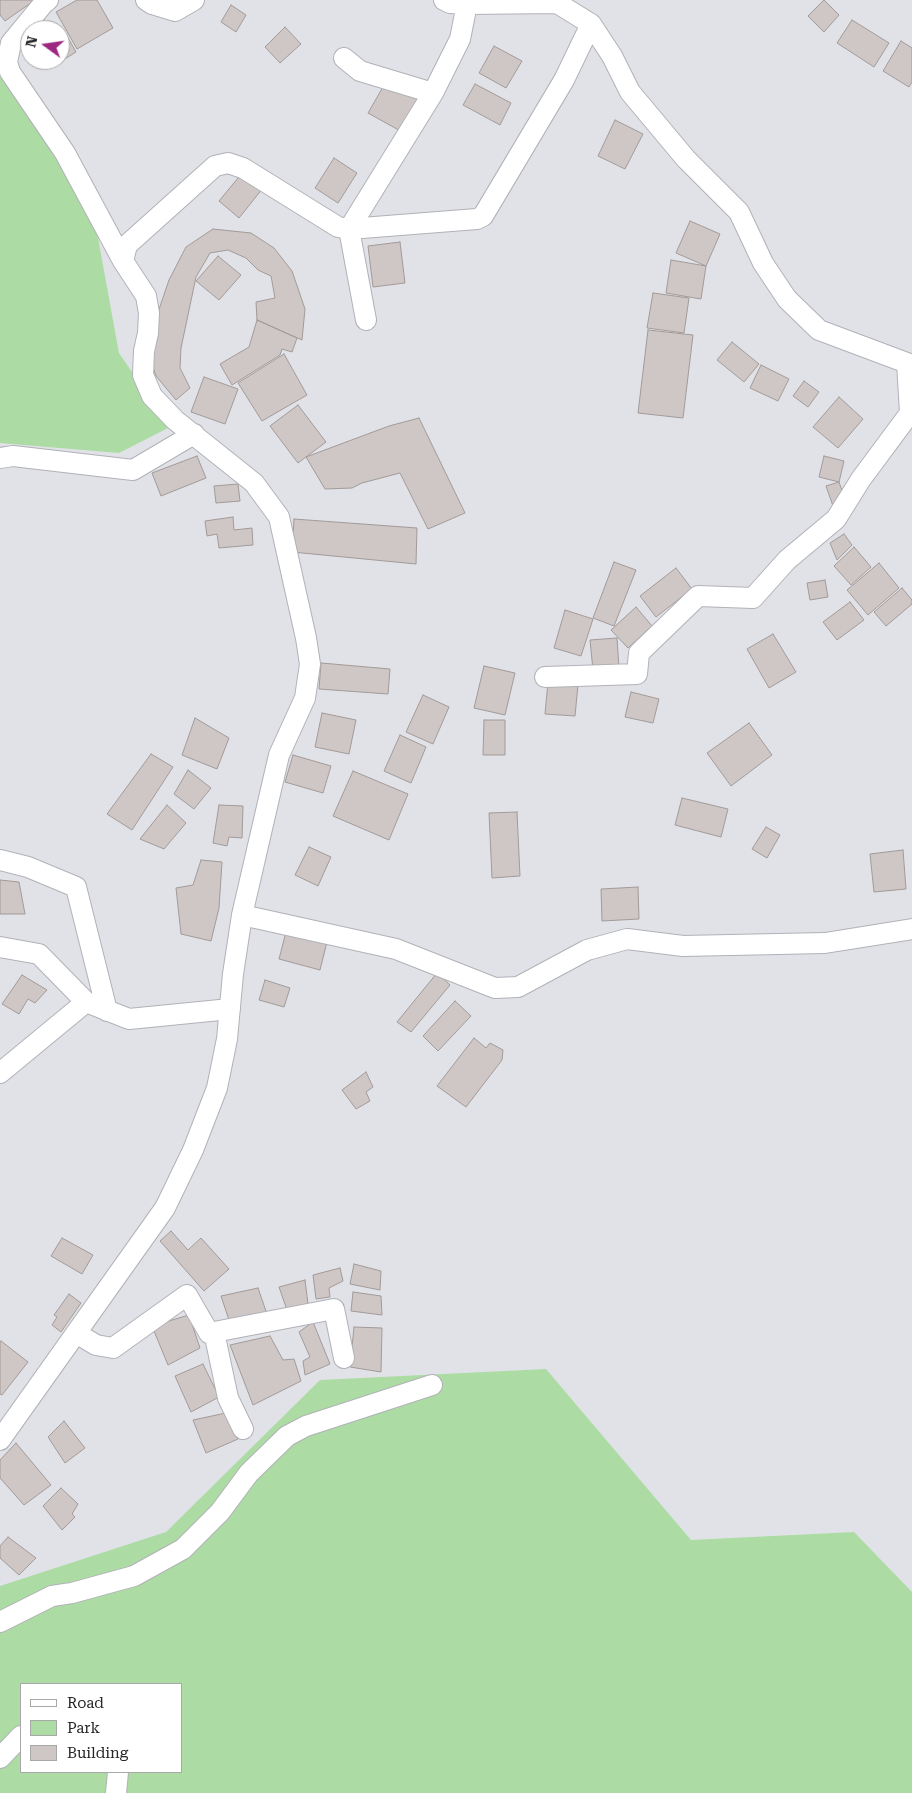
<!DOCTYPE html>
<style>
body{margin:0}
#map{position:relative;width:912px;height:1793px;overflow:hidden;background:#e1e2e8;font-family:"Roboto Serif",serif}
canvas{display:block}
.legend{position:absolute;left:20px;top:1683px;width:162px;height:90px;box-sizing:border-box;background:#fff;border:1px solid #a8a8a9;margin:0;padding:6px 9px;list-style:none;font-size:15px;color:#262628}
.legend li{display:flex;align-items:center;gap:10px;height:25px}
.legend b{width:25px;border:1px solid #a8a8a9}
.north{position:absolute;left:20px;top:20px;width:50px;height:50px;box-sizing:border-box;background:#fff;border:1px solid #a8a8a9;border-radius:50%;rotate:284deg;font-size:14px;font-weight:700;line-height:20px;text-align:center;color:#262628}
.north::after{content:'';display:block;margin:auto;width:18px;height:22px;background:#9d2882;clip-path:polygon(50% 0,100% 100%,50% 72%,0 100%)}
</style>
<div id="map">
<canvas width="912" height="1793"></canvas>
<ul class="legend">
<li><b style="height:6px;background:#fff"></b>Road</li>
<li><b style="height:14px;background:#acdca3"></b>Park</li>
<li><b style="height:14px;background:#cec7c5"></b>Building</li>
</ul>
<div class="north">N</div>
</div>
<script>
const ctx = document.querySelector('canvas').getContext('2d');
ctx.lineJoin = 'round';
function paint(path, color) { ctx.fillStyle = color; ctx.fill(path, 'evenodd'); }
const shape = rows => new Path2D(rows.map(r => 'M' + r).join(''));
function stroke(path, color, width, dash) { ctx.strokeStyle = color; ctx.lineWidth = width; ctx.lineCap = dash ? 'butt' : 'round'; ctx.setLineDash(dash || []); ctx.stroke(path); }
paint(shape([
 [0,67,94,216,119,353,170,427,119,453,0,443],
 [546,1369,691,1540,854,1532,912,1592,912,1793,0,1793,0,1586,166,1532,320,1380],
 [21,1684,181,1684,181,1772,21,1772]
]), '#acdca3');
const building = shape([
 [0,0,35,0,5,21,0,15,0,0],
 [77,0,97,0,113,28,77,49,56,12,77,0],
 [824,0,839,15,824,32,808,16,824,0],
 [231,5,246,15,236,32,221,22,231,5],
 [852,20,889,43,874,67,837,43,852,20],
 [285,27,301,44,280,63,265,47,285,27],
 [66,34,76,52,55,65,52,60,60,60,60,37,66,34],
 [901,41,912,48,912,82,909,87,883,71,901,41],
 [494,46,522,61,506,88,479,73,494,46],
 [387,80,423,100,404,133,368,113,387,80],
 [475,84,511,103,500,125,463,105,475,84],
 [615,120,643,134,625,169,598,156,615,120],
 [334,158,357,173,338,203,315,188,334,158],
 [243,172,263,188,239,218,219,201,243,172],
 [690,221,720,234,706,266,676,253,690,221],
 [213,229,251,233,274,248,292,271,305,309,302,340,257,320,256,302,275,298,271,276,258,270,246,258,228,250,210,253,196,277,181,348,180,368,190,388,176,400,156,376,148,352,154,324,169,280,186,247,213,229],
 [400,242,405,283,373,287,368,246,400,242],
 [218,256,241,275,219,300,196,281,218,256],
 [671,260,706,266,701,299,666,293,671,260],
 [653,293,689,298,684,333,647,328,653,293],
 [257,320,297,338,292,352,282,349,280,355,232,385,220,364,249,347,257,320],
 [648,330,693,335,683,418,638,413,648,330],
 [732,342,759,364,744,382,717,360,732,342],
 [284,354,307,395,262,421,238,383,284,354],
 [761,365,789,379,778,401,750,388,761,365],
 [204,377,238,389,225,424,191,412,204,377],
 [804,381,819,392,808,407,793,396,804,381],
 [839,397,863,419,838,448,813,427,839,397],
 [298,405,326,442,298,463,270,426,298,405],
 [419,418,465,513,428,529,400,473,362,483,352,488,325,489,306,457,389,426,419,418],
 [197,456,206,478,161,496,152,473,197,456],
 [824,456,844,461,839,482,819,477,824,456],
 [839,482,846,502,833,506,826,486,839,482],
 [238,484,240,501,216,503,214,486,238,484],
 [233,517,234,530,252,528,253,545,219,548,217,534,207,536,205,521,233,517],
 [294,519,417,528,416,564,292,552,294,519],
 [844,534,852,545,837,560,830,543,844,534],
 [854,547,871,567,851,585,834,566,854,547],
 [614,562,636,570,614,626,593,618,614,562],
 [879,563,899,588,868,615,847,590,879,563],
 [676,568,692,589,656,617,640,596,676,568],
 [825,580,828,597,810,600,807,583,825,580],
 [902,588,912,600,912,604,886,626,874,612,902,588],
 [850,602,864,620,837,640,823,622,850,602],
 [636,607,652,626,628,648,611,630,636,607],
 [565,610,593,619,581,656,554,648,565,610],
 [773,634,796,672,769,688,747,649,773,634],
 [617,638,619,668,593,670,590,640,617,638],
 [321,663,390,669,388,694,319,689,321,663],
 [484,666,515,673,505,715,474,708,484,666],
 [548,682,578,685,575,716,545,714,548,682],
 [631,692,659,699,653,723,625,717,631,692],
 [423,695,449,707,433,744,406,732,423,695],
 [322,713,356,720,349,754,315,747,322,713],
 [195,718,229,738,217,769,182,755,195,718],
 [484,720,505,720,505,755,483,755,484,720],
 [749,723,772,755,731,786,707,753,749,723],
 [400,735,426,747,411,783,384,771,400,735],
 [151,754,173,767,132,830,107,814,151,754],
 [293,755,331,766,323,793,285,782,293,755],
 [188,770,211,788,194,809,174,794,188,770],
 [353,771,408,794,389,840,333,816,353,771],
 [682,798,728,809,721,837,675,825,682,798],
 [167,805,186,823,164,849,140,839,167,805],
 [219,805,243,806,242,838,229,837,227,846,213,843,219,805],
 [517,812,520,876,492,878,489,813,517,812],
 [766,827,780,835,767,858,752,849,766,827],
 [309,847,331,857,318,886,295,875,309,847],
 [903,850,906,889,874,892,870,854,903,850],
 [201,860,222,862,219,908,211,941,181,934,176,888,193,885,201,860],
 [0,880,19,882,25,914,0,914,0,880],
 [638,887,639,919,602,921,601,889,638,887],
 [287,928,328,938,320,970,279,959,287,928],
 [437,973,450,985,411,1032,397,1022,437,973],
 [22,975,47,990,35,1003,28,999,19,1014,2,1004,22,975],
 [265,980,290,988,284,1007,259,1000,265,980],
 [455,1001,471,1016,438,1051,423,1036,455,1001],
 [474,1038,486,1048,490,1043,503,1050,502,1060,466,1107,437,1086,474,1038],
 [366,1072,373,1087,366,1092,370,1101,356,1109,342,1090,366,1072],
 [171,1231,188,1250,201,1238,229,1269,204,1291,160,1241,171,1231],
 [62,1238,93,1255,82,1274,51,1256,62,1238],
 [354,1264,381,1271,380,1290,350,1284,354,1264],
 [340,1268,343,1281,329,1288,330,1297,316,1299,313,1275,340,1268],
 [305,1280,308,1304,287,1310,279,1287,305,1280],
 [258,1288,267,1314,230,1323,221,1296,258,1288],
 [353,1292,381,1296,382,1315,351,1311,353,1292],
 [69,1294,81,1303,61,1332,52,1325,57,1317,54,1315,69,1294],
 [189,1315,200,1348,168,1365,152,1326,189,1315],
 [313,1322,330,1364,305,1375,303,1361,310,1357,299,1332,313,1322],
 [354,1327,382,1328,381,1372,350,1367,354,1327],
 [270,1336,283,1360,294,1359,301,1381,253,1405,230,1345,270,1336],
 [1,1341,28,1362,2,1395,0,1394,0,1343,1,1341],
 [203,1364,219,1397,191,1412,175,1376,203,1364],
 [226,1413,238,1439,206,1453,193,1420,226,1413],
 [64,1421,85,1448,65,1463,48,1437,64,1421],
 [16,1443,51,1485,24,1505,0,1478,0,1460,16,1443],
 [61,1488,78,1504,72,1514,75,1517,62,1530,43,1506,61,1488],
 [8,1537,36,1558,19,1575,0,1558,0,1546,8,1537]
]);
paint(building, '#cec7c5');
stroke(building, '#a19a98', 1);
const minor = shape([
 [48,0,44,3,11,43,7,62,10,72,65,153,123,261],
 [146,0,152,4,175,11,194,0],
 [344,58,360,71,433,93,460,39,467,4],
 [366,320,349,229,433,93],
 [0,458,13,456,133,470,194,434],
 [545,677,637,674,639,653,698,596,753,598,787,560,836,519,861,479,910,413,907,363,819,330,787,299,763,263,739,212,686,159,630,92,612,56,591,24],
 [0,860,28,867,76,887,107,1011],
 [242,915,396,949,495,988,518,987,587,950,627,939,683,946,825,943,912,929],
 [0,947,39,954,86,1002],
 [0,1073,86,1002,129,1019,230,1009],
 [214,1332,228,1398,243,1429],
 [76,1333,96,1345,113,1348,187,1295,209,1333,334,1309,344,1358],
 [0,1440,165,1208,193,1150,217,1088,227,1039,233,974,242,915,279,755,305,698,310,664,306,638,279,517,254,483,175,420,152,396,143,375,144,351,148,333,149,313,146,296,123,261,127,245,215,166,228,163,243,168,338,227,349,229,477,219,483,216,564,80,591,24,557,3,467,4,450,3,444,0],
 [0,1622,52,1596,72,1593,134,1576,183,1549,220,1512,249,1473,287,1436,306,1426,432,1385],
 [0,1758,21,1736],
 [116,1793,118,1772]
]);
stroke(minor, '#b1b2b8', 22);
stroke(minor, '#fff', 20);
</script>
